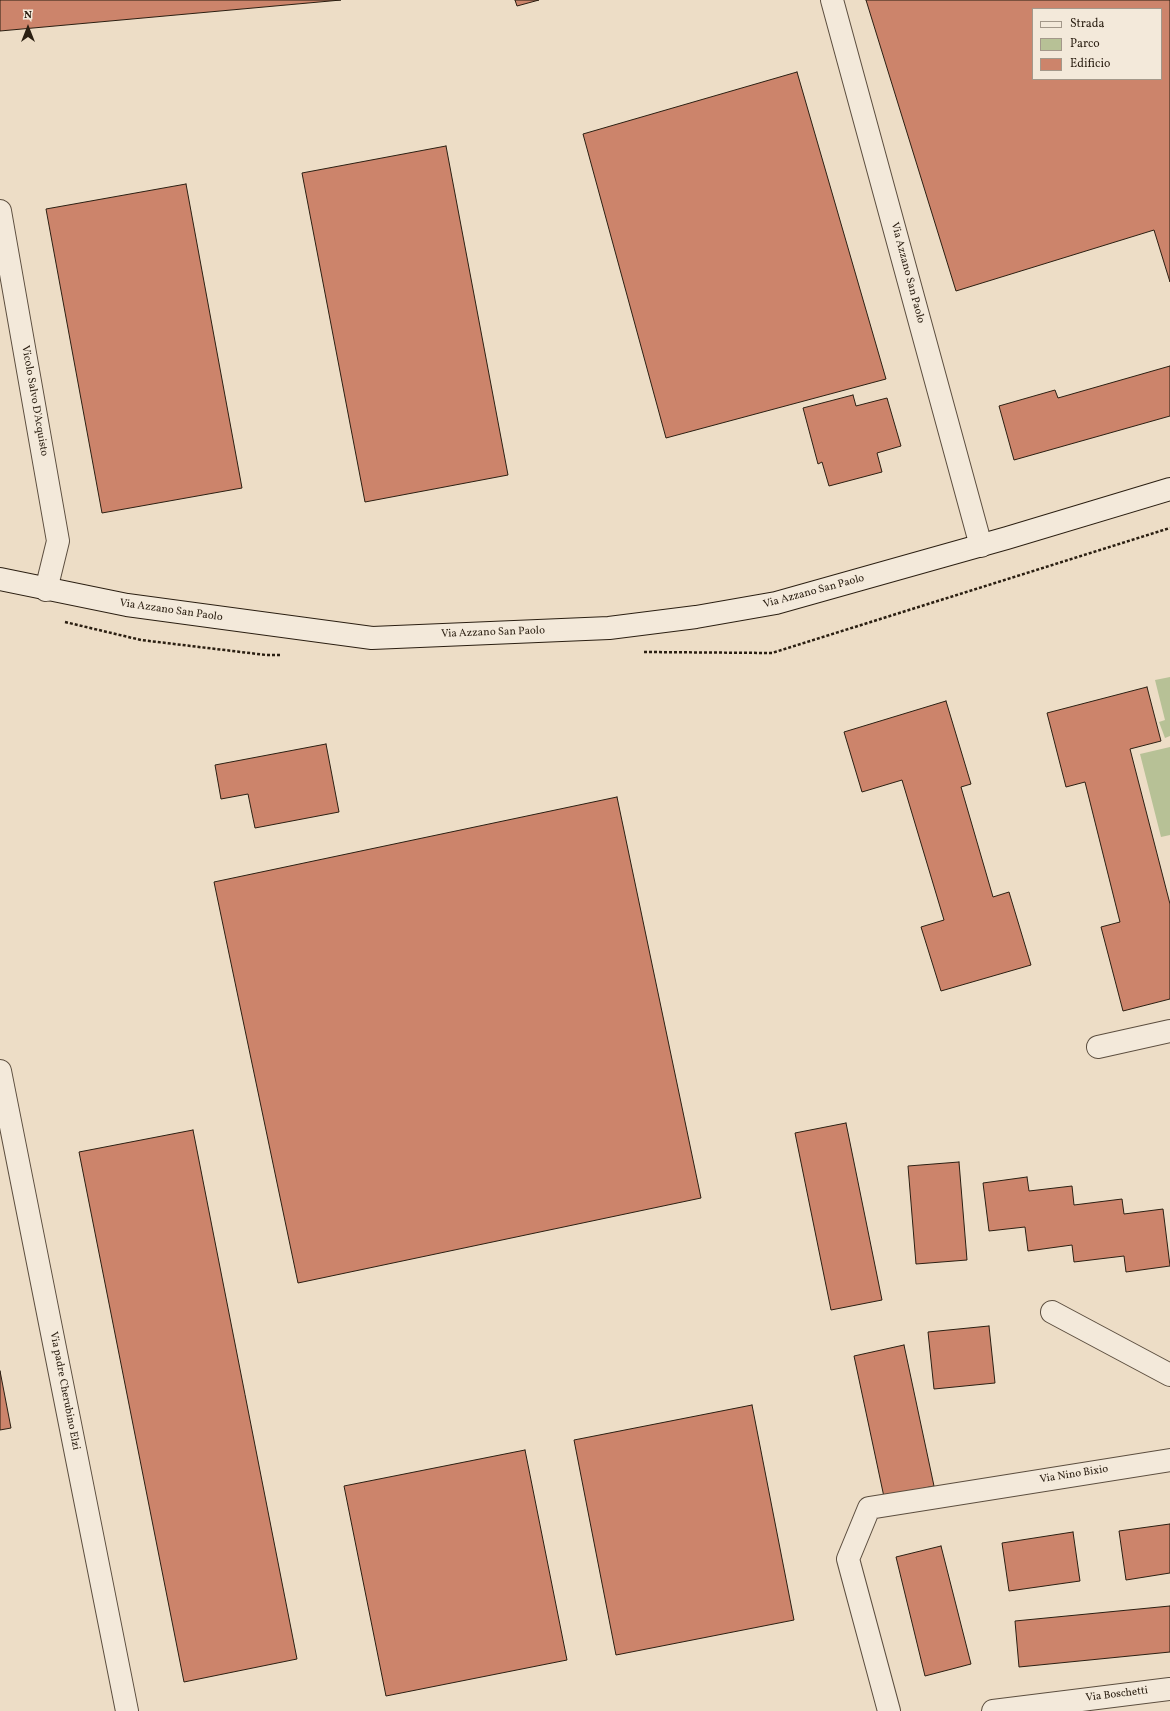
<!DOCTYPE html>
<style>
body{margin:0}
#map{position:relative;width:1170px;height:1711px;overflow:hidden;background:#edddc6;font-family:Vollkorn,serif}
canvas{display:block}
.legend{position:absolute;left:1032px;top:8px;width:130px;height:72px;box-sizing:border-box;background:#f3e9da;border:1px solid #a3988a;margin:0;padding:5px 7px;list-style:none;font-size:12px;color:#2b1f12}
.legend li{display:flex;align-items:center;gap:8px;height:20px}
.legend b{width:20px;border:1px solid #a3988a}
.north{position:absolute;left:8px;top:8px;width:40px;height:40px;-webkit-text-stroke:3px #f3e9da;paint-order:stroke;rotate:0deg;font-size:11px;font-weight:700;line-height:16px;text-align:center;color:#2b1f12}
.north::after{content:'';display:block;margin:auto;width:14px;height:18px;background:#2b1f12;clip-path:polygon(50% 0,100% 100%,50% 72%,0 100%)}
</style>
<div id="map">
<canvas width="1170" height="1711"></canvas>
<ul class="legend">
<li><b style="height:5px;background:#f3e9da"></b>Strada</li>
<li><b style="height:11px;background:#b7c196"></b>Parco</li>
<li><b style="height:11px;background:#cc846b"></b>Edificio</li>
</ul>
<div class="north">N</div>
</div>
<script>
const ctx = document.querySelector('canvas').getContext('2d');
ctx.lineJoin = 'round';
function paint(path, color) { ctx.fillStyle = color; ctx.fill(path, 'evenodd'); }
const shape = rows => new Path2D(rows.map(r => 'M' + r).join(''));
function stroke(path, color, width, dash) { ctx.strokeStyle = color; ctx.lineWidth = width; ctx.lineCap = dash ? 'butt' : 'round'; ctx.setLineDash(dash || []); ctx.stroke(path); }
function label(font, color, halo, rows, align = 'center') {
  ctx.font = font + ' Vollkorn,serif'; ctx.lineWidth = 4; ctx.setLineDash([]); ctx.textBaseline = 'middle'; ctx.strokeStyle = halo; ctx.fillStyle = color; for (const [text, x, y, turn = 0] of rows) {
    ctx.save(); ctx.translate(x, y); ctx.rotate((+turn || 0) * Math.PI / 180); ctx.textAlign = isNaN(turn) ? turn : align; if (halo) ctx.strokeText(text, 0, 0); ctx.fillText(text, 0, 0); ctx.restore();
  }
}
paint(shape([
 [1170,677,1170,736,1165,738,1159,722,1165,720,1155,680],
 [1170,747,1170,835,1161,837,1140,754]
]), '#b7c196');
const building = shape([
 [0,0,341,0,0,31,0,0],
 [515,0,539,0,517,6,515,0],
 [866,0,1170,0,1170,282,1154,230,956,291,866,0],
 [1033,9,1161,9,1161,79,1033,79,1033,9],
 [797,72,886,379,666,438,583,134,797,72],
 [446,146,508,475,365,502,302,173,446,146],
 [186,184,242,488,102,513,46,209,186,184],
 [1170,366,1170,416,1014,460,999,406,1055,390,1058,398,1170,366],
 [853,395,856,406,887,398,901,446,877,453,882,472,829,486,822,462,818,464,803,408,853,395],
 [1147,687,1161,741,1130,749,1170,904,1170,999,1123,1011,1101,927,1120,922,1085,782,1066,787,1047,713,1147,687],
 [946,701,971,784,961,787,993,897,1009,892,1031,965,941,991,921,927,944,920,902,780,862,792,844,732,946,701],
 [326,744,339,812,255,828,248,794,221,799,215,765,326,744],
 [617,797,701,1198,298,1283,214,882,617,797],
 [846,1123,882,1300,831,1310,795,1133,846,1123],
 [193,1130,297,1659,184,1682,79,1152,193,1130],
 [959,1162,967,1260,916,1264,908,1166,959,1162],
 [1027,1177,1029,1191,1072,1186,1074,1205,1122,1199,1124,1214,1163,1209,1170,1266,1126,1272,1124,1256,1074,1262,1072,1245,1028,1251,1025,1227,989,1231,983,1183,1027,1177],
 [989,1326,995,1383,934,1389,928,1332,989,1326],
 [904,1345,934,1486,884,1497,854,1356,904,1345],
 [0,1371,11,1428,0,1430,0,1371],
 [752,1405,794,1620,616,1655,574,1440,752,1405],
 [525,1450,567,1660,386,1696,344,1486,525,1450],
 [1170,1524,1170,1573,1126,1580,1119,1531,1170,1524],
 [1073,1532,1080,1581,1009,1591,1002,1543,1073,1532],
 [941,1546,971,1664,925,1676,896,1557,941,1546],
 [1170,1606,1170,1652,1019,1667,1015,1621,1170,1606]
]);
paint(building, '#cc846b');
stroke(building, '#2b1f12', 1);
const street = shape([
 [832,0,981,546],
 [0,211,58,541,46,590],
 [1098,1047,1170,1031],
 [0,1071,127,1711],
 [1052,1312,1170,1375],
 [889,1711,848,1559,869,1508,1170,1460],
 [993,1711,1170,1689]
]);
const secondary = shape([
 [0,579,127,605,372,638,609,628,696,617,776,603,1007,538,1170,489]
]);
stroke(street, '#5c4e3f', 24);
stroke(secondary, '#2b1f12', 24);
stroke(shape([
 [65,622,141,640,266,655,281,655],
 [644,652,772,653,1170,528]
]), '#2b1f12', 2.5, [3, 2]);
stroke(street, '#f3e9da', 22);
stroke(secondary, '#f3e9da', 22);
label('11px', '#2b1f12', '#f3e9da', [
 ["Via Azzano San Paolo",907,273,75],
 ["Vicolo Salvo D'Acquisto",34,401,80],
 ["Via Azzano San Paolo",814,592,-15],
 ["Via Azzano San Paolo",171,611,8],
 ["Via Azzano San Paolo",493,633,-2],
 ["Via padre Cherubino Elzi",64,1391,79],
 ["Via Nino Bixio",1074,1475,-9],
 ["Via Boschetti",1117,1695,-7]
]);
</script>
